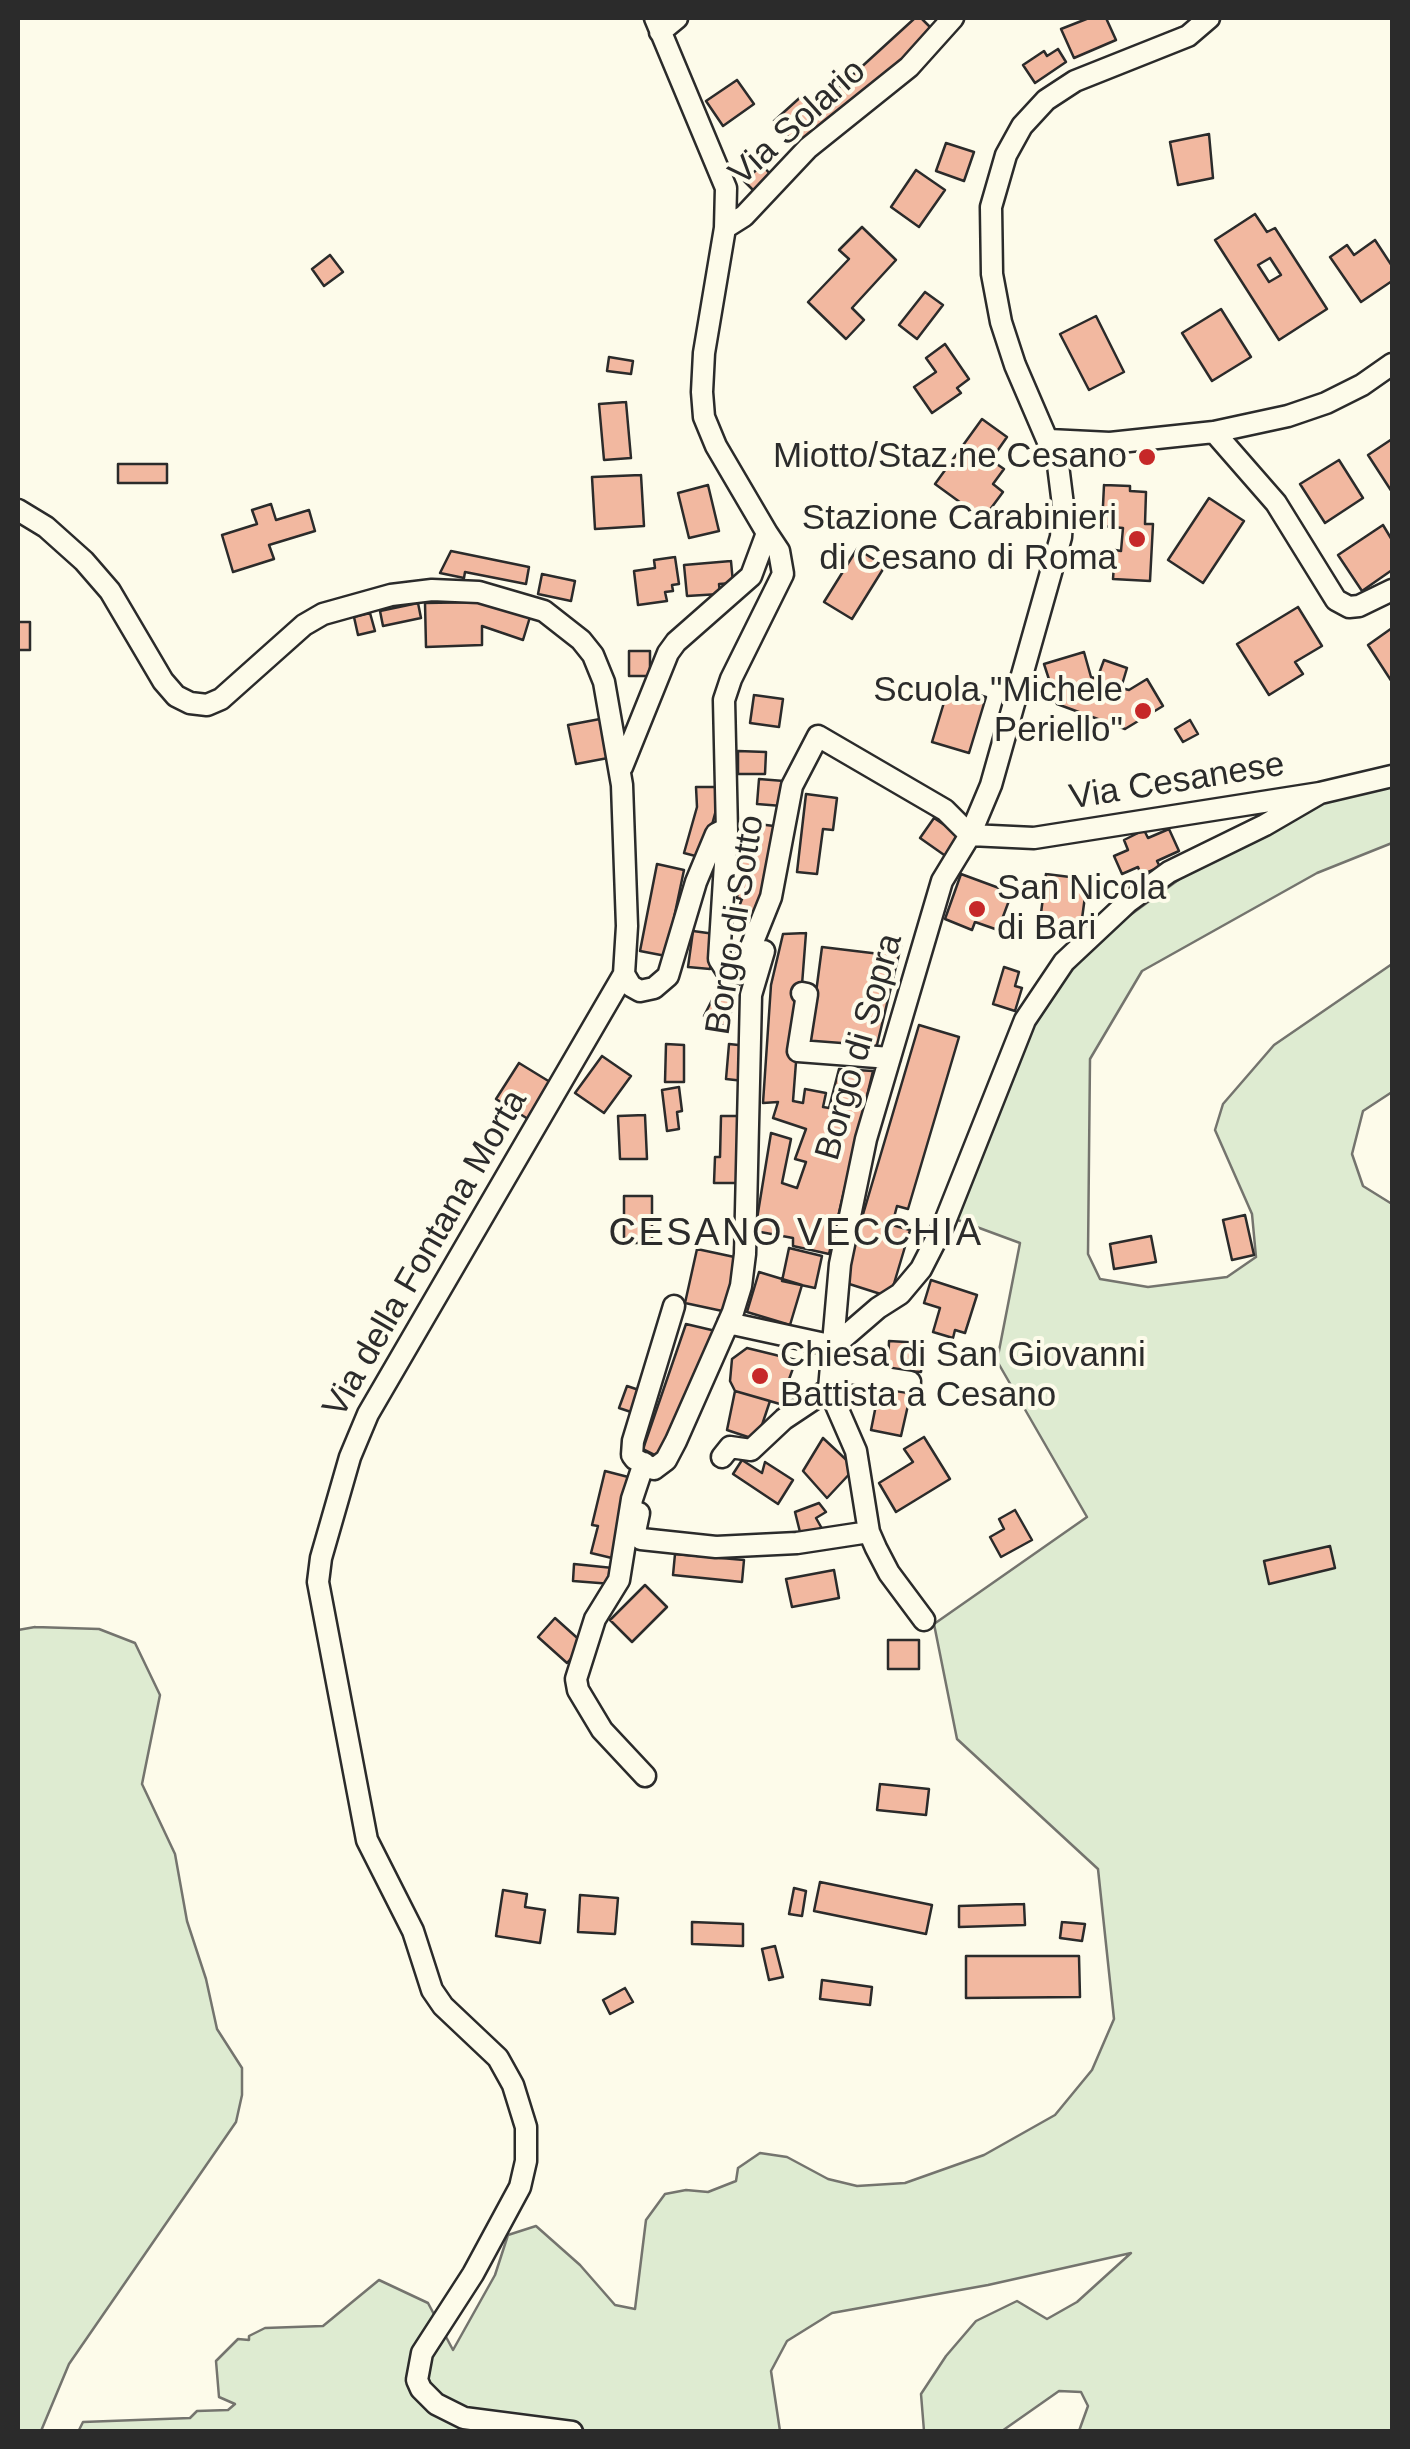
<!DOCTYPE html>
<style>
body{margin:0}
#map{position:relative;width:1410px;height:2449px;overflow:hidden;background:#fdfbea;font-family:Helvetica,sans-serif}
canvas{display:block}
.frame{position:absolute;inset:0;border:20px solid #2b2b2b;pointer-events:none}
</style>
<div id="map">
<canvas width="1410" height="2449"></canvas>
<div class="frame"></div>
</div>
<script>
const ctx = document.querySelector('canvas').getContext('2d');
ctx.lineJoin = 'round';
function paint(path, color) { ctx.fillStyle = color; ctx.fill(path, 'evenodd'); }
const shape = rows => new Path2D(rows.map(r => 'M' + r).join(''));
function stroke(path, color, width, dash) { ctx.strokeStyle = color; ctx.lineWidth = width; ctx.lineCap = dash ? 'butt' : 'round'; ctx.setLineDash(dash || []); ctx.stroke(path); }
function label(font, color, halo, rows, align = 'center') {
  ctx.font = font + ' Helvetica,sans-serif'; ctx.lineWidth = 8; ctx.setLineDash([]); ctx.textBaseline = 'middle'; ctx.strokeStyle = halo; ctx.fillStyle = color; for (const [text, x, y, turn = 0] of rows) {
    ctx.save(); ctx.translate(x, y); ctx.rotate((+turn || 0) * Math.PI / 180); ctx.textAlign = isNaN(turn) ? turn : align; if (halo) ctx.strokeText(text, 0, 0); ctx.fillText(text, 0, 0); ctx.restore();
  }
}
const green = shape([
 [1392,782,1392,843,1317,873,1142,971,1090,1059,1088,1254,1100,1279,1148,1287,1227,1277,1256,1257,1252,1214,1215,1130,1223,1104,1274,1045,1392,964,1392,1092,1363,1111,1352,1154,1363,1186,1392,1204,1392,2431,1079,2431,1088,2406,1081,2392,1059,2391,1002,2431,924,2431,921,2394,946,2356,976,2321,1017,2301,1047,2319,1077,2302,1131,2253,988,2285,832,2313,787,2341,771,2371,780,2431,78,2432,83,2422,190,2418,197,2411,228,2410,235,2404,219,2397,216,2361,238,2339,249,2340,249,2336,265,2328,323,2326,379,2280,428,2303,453,2350,495,2275,508,2235,536,2226,580,2265,615,2305,635,2309,646,2220,665,2194,686,2190,708,2192,736,2181,738,2168,760,2153,787,2157,828,2179,857,2186,905,2183,984,2155,1055,2115,1092,2070,1114,2019,1098,1869,957,1739,934,1624,1087,1517,997,1361,1020,1243,955,1219,1023,1046,1050,993,1111,929,1203,862,1324,800,1392,782],
 [35,1627,99,1629,135,1643,160,1695,142,1784,175,1854,187,1921,206,1979,217,2029,242,2068,242,2095,236,2122,69,2364,41,2431,18,2432,18,1630,35,1627]
]);
paint(green, '#deebd1');
stroke(green, '#74746e', 2.5);
const building = shape([
 [915,18,921,18,934,31,801,151,774,121,805,93,813,102,817,97,822,103,915,18],
 [1089,18,1106,18,1116,40,1074,58,1061,29,1089,18],
 [1058,49,1066,62,1035,83,1023,65,1044,51,1047,56,1058,49],
 [737,80,754,104,723,126,706,101,737,80],
 [1209,134,1213,178,1178,185,1170,142,1209,134],
 [946,143,974,152,964,181,936,171,946,143],
 [762,165,771,175,754,191,744,181,762,165],
 [916,170,945,190,919,227,891,207,916,170],
 [1255,214,1267,232,1275,228,1327,309,1279,340,1215,240,1255,214],
 [1270,258,1281,275,1269,282,1258,265,1270,258],
 [862,227,896,260,852,308,864,320,846,339,808,302,849,259,839,250,862,227],
 [1375,240,1392,266,1392,281,1361,302,1330,257,1347,245,1354,255,1375,240],
 [330,255,343,272,324,286,312,269,330,255],
 [925,292,943,305,917,339,899,325,925,292],
 [1221,309,1251,357,1212,381,1182,333,1221,309],
 [1096,316,1124,372,1089,390,1060,334,1096,316],
 [945,344,969,379,957,388,961,393,932,413,914,387,936,372,926,358,945,344],
 [609,357,633,361,631,374,607,371,609,357],
 [626,402,631,458,604,460,599,404,626,402],
 [982,419,1007,437,991,460,1004,469,993,484,1003,492,983,519,935,484,982,419],
 [1392,439,1392,492,1368,455,1392,439],
 [1339,460,1363,498,1325,523,1300,484,1339,460],
 [118,464,167,464,167,483,118,483,118,464],
 [641,475,644,526,595,529,592,477,641,475],
 [708,485,719,531,689,538,678,493,708,485],
 [1104,485,1130,486,1130,491,1146,492,1145,524,1153,524,1150,581,1113,579,1115,550,1121,551,1123,528,1102,526,1104,485],
 [1209,498,1244,521,1203,583,1168,560,1209,498],
 [271,504,276,520,309,510,315,531,269,545,274,559,233,572,222,535,257,524,252,510,271,504],
 [1383,525,1392,540,1392,570,1362,591,1338,555,1383,525],
 [857,549,885,566,852,619,824,602,857,549],
 [451,551,529,567,526,584,465,572,464,578,440,573,451,551],
 [675,557,679,584,672,585,673,591,665,592,667,601,638,605,634,571,655,568,654,560,675,557],
 [731,561,733,583,719,584,720,594,687,596,684,565,731,561],
 [542,574,575,581,571,601,538,594,542,574],
 [483,602,530,617,523,640,482,626,482,645,426,647,425,603,483,602],
 [418,603,421,618,383,626,380,611,418,603],
 [1298,607,1322,646,1295,662,1303,674,1269,695,1237,644,1298,607],
 [370,613,375,631,358,635,354,617,370,613],
 [18,622,30,622,30,650,18,650,18,622],
 [1392,628,1392,682,1368,645,1392,628],
 [629,651,650,651,650,676,629,676,629,651],
 [1084,652,1091,677,1097,679,1104,660,1127,668,1121,688,1129,690,1147,679,1163,706,1125,729,1057,704,1044,664,1084,652],
 [949,686,986,697,969,753,932,742,949,686],
 [754,695,783,699,779,727,750,723,754,695],
 [600,719,608,758,576,764,568,725,600,719],
 [1190,720,1198,734,1183,742,1175,729,1190,720],
 [738,751,766,752,765,774,738,774,738,751],
 [759,779,784,781,782,806,757,804,759,779],
 [696,787,722,787,722,810,716,810,703,858,684,853,697,807,696,787],
 [806,794,837,798,833,830,823,829,817,874,797,872,806,794],
 [934,818,961,836,947,857,920,838,934,818],
 [758,824,774,826,764,899,754,925,735,917,742,899,737,898,743,852,754,854,758,824],
 [1169,829,1179,851,1157,861,1160,867,1141,875,1138,867,1122,874,1114,856,1128,850,1124,840,1144,830,1148,838,1169,829],
 [657,864,684,870,666,956,640,951,657,864],
 [961,874,999,888,997,893,1010,898,998,930,975,922,972,930,945,919,961,874],
 [1046,874,1078,878,1077,888,1086,889,1081,926,1040,921,1046,874],
 [693,931,715,934,710,969,688,967,693,931],
 [806,933,793,1101,803,1103,805,1089,826,1093,823,1107,829,1108,839,1069,873,1071,829,1254,793,1246,793,1238,755,1231,771,1133,791,1139,782,1183,797,1188,806,1162,795,1159,806,1129,773,1118,778,1102,763,1103,771,985,783,934,806,933],
 [883,942,901,946,876,1049,809,1046,822,947,880,954,883,942],
 [1004,967,1019,972,1015,986,1022,988,1015,1011,993,1004,1004,967],
 [715,994,735,1004,724,1026,704,1016,715,994],
 [919,1025,959,1037,908,1209,897,1206,892,1225,910,1230,890,1297,843,1282,919,1025],
 [666,1044,684,1045,684,1082,665,1082,666,1044],
 [729,1044,748,1046,744,1081,726,1079,729,1044],
 [602,1056,631,1076,604,1113,575,1093,602,1056],
 [519,1063,550,1082,528,1119,496,1099,519,1063],
 [679,1087,682,1111,677,1112,679,1129,667,1131,662,1090,679,1087],
 [645,1115,647,1159,620,1159,618,1116,645,1115],
 [721,1116,743,1116,742,1183,714,1183,715,1157,720,1157,721,1116],
 [624,1196,652,1196,652,1243,624,1243,624,1196],
 [1245,1215,1254,1255,1232,1260,1223,1220,1245,1215],
 [1151,1236,1156,1262,1114,1269,1110,1244,1151,1236],
 [789,1248,822,1256,815,1288,782,1281,789,1248],
 [697,1249,739,1258,727,1312,685,1303,697,1249],
 [759,1272,802,1285,790,1325,747,1312,759,1272],
 [931,1280,977,1295,965,1333,955,1330,953,1338,933,1332,940,1308,924,1303,931,1280],
 [686,1324,720,1332,661,1458,643,1449,686,1324],
 [889,1341,923,1343,921,1372,888,1370,889,1341],
 [747,1348,796,1360,780,1404,735,1391,730,1381,732,1359,747,1348],
 [880,1385,911,1392,901,1436,871,1430,880,1385],
 [627,1386,645,1392,637,1414,619,1408,627,1386],
 [735,1391,770,1401,757,1440,727,1430,735,1391],
 [924,1437,950,1479,896,1512,879,1483,913,1462,904,1449,924,1437],
 [823,1438,855,1468,827,1498,803,1471,823,1438],
 [742,1460,762,1473,765,1462,793,1480,778,1504,733,1474,742,1460],
 [605,1471,636,1479,616,1559,591,1553,598,1526,592,1525,605,1471],
 [819,1503,826,1512,816,1518,825,1534,801,1536,795,1512,819,1503],
 [1015,1510,1032,1540,1001,1557,990,1537,1004,1529,999,1519,1015,1510],
 [1330,1546,1335,1568,1269,1584,1264,1561,1330,1546],
 [675,1554,744,1560,742,1582,673,1575,675,1554],
 [574,1564,613,1568,612,1584,573,1581,574,1564],
 [834,1570,839,1598,792,1607,786,1579,834,1570],
 [645,1585,667,1607,632,1642,610,1620,645,1585],
 [555,1618,584,1644,567,1663,538,1637,555,1618],
 [888,1640,919,1640,919,1669,888,1669,888,1640],
 [880,1784,929,1789,926,1815,877,1810,880,1784],
 [820,1882,932,1905,926,1934,814,1911,820,1882],
 [794,1888,806,1891,802,1916,789,1914,794,1888],
 [503,1890,527,1894,525,1907,545,1910,540,1943,496,1936,503,1890],
 [580,1895,618,1898,615,1934,578,1932,580,1895],
 [1024,1904,1025,1925,959,1927,959,1906,1024,1904],
 [692,1922,743,1924,743,1946,692,1944,692,1922],
 [1062,1922,1085,1924,1082,1941,1060,1938,1062,1922],
 [775,1946,783,1977,769,1980,762,1949,775,1946],
 [966,1956,1079,1956,1080,1997,966,1998,966,1956],
 [822,1980,872,1987,870,2005,820,1999,822,1980],
 [625,1988,633,2002,610,2014,603,2000,625,1988]
]);
paint(building, '#f2b8a0');
stroke(building, '#2b2b2b', 2.5);
const street = shape([
 [660,32,677,18],
 [725,228,744,216,808,148,909,67,953,18],
 [1214,432,1276,503,1336,600,1349,607,1359,606,1392,590],
 [1049,440,1110,443,1214,432,1288,416,1326,403,1362,385,1392,364],
 [18,510,46,527,84,561,110,591,163,681,176,696,190,703,207,705,221,699,304,625,323,614,391,595,432,590,479,592,544,611,581,640,593,655,604,682,622,785,627,926,624,974,368,1414,350,1457,321,1558,318,1582,367,1840,413,1931,432,1990,443,2006,498,2058,513,2085,526,2127,526,2161,520,2187,473,2274,422,2353,417,2380,421,2389,436,2404,464,2418,572,2432],
 [622,767,668,653,676,642,751,576,767,533,716,446,704,417,702,392,704,353,725,228,726,188,655,18],
 [727,832,724,700,731,679,783,574,779,551,767,533],
 [970,835,1034,838,1320,793,1392,776],
 [624,974,631,986,640,991,654,988,668,976,696,882,716,834,722,831,727,832,719,959,728,973,736,974,742,969,771,897,792,786,818,736,945,810,970,835],
 [802,993,807,994,798,1051,890,1058],
 [728,1323,834,1346],
 [834,1346,878,1308,900,1294,921,1269,944,1224,1025,1020,1064,962,1128,902,1169,872,1265,825,1320,793],
 [831,1370,910,1382],
 [722,1457,730,1447,751,1450,784,1419,829,1389],
 [644,1463,632,1499,619,1580,595,1619,576,1679,578,1690,602,1730,645,1776],
 [654,1469,666,1460,676,1441,733,1312,741,1286,745,1254,751,995,764,951],
 [654,1469,635,1459,632,1455,633,1441,674,1306],
 [639,1513,635,1532,641,1539,716,1547,797,1543,869,1532],
 [924,1620,889,1573,876,1548,869,1532,856,1451,829,1389,840,1264,866,1139,942,881,970,835,991,785,1061,537,1063,505,1058,465,1015,365,1001,322,992,274,991,207,1006,155,1022,126,1046,100,1075,81,1188,36,1209,18]
]);
stroke(street, '#2b2b2b', 25);
stroke(street, '#fdfbea', 20);
for (const [x, y, r, color] of [
 [1147,457,10,"#c62828"],
 [1137,539,10,"#c62828"],
 [1143,711,10,"#c62828"],
 [977,909,10,"#c62828"],
 [760,1376,10,"#c62828"]
]) { const dot = new Path2D(); dot.arc(x, y, r, 0, 2 * Math.PI); ctx.fillStyle = color; ctx.fill(dot); stroke(dot, '#fdfbea', 4); }
label('35px', '#2b2b2b', '#fdfbea', [
 ["Via Solario",798,123,-42],
 ["Via Cesanese",1177,782,-9],
 ["Borgo di Sotto",736,925,-81],
 ["Borgo di Sopra",860,1047,-74],
 ["Via della Fontana Morta",426,1254,-60]
]);
label('35px', '#2b2b2b', '#fdfbea', [
 ["Miotto/Staz.ne Cesano",1127,457],
 ["Stazione Carabinieri",1117,519],
 ["di Cesano di Roma",1117,559],
 ["Scuola \"Michele",1123,691],
 ["Periello\"",1123,731],
 ["San Nicola",997,889,"left"],
 ["di Bari",997,929,"left"],
 ["Chiesa di San Giovanni",780,1356,"left"],
 ["Battista a Cesano",780,1396,"left"]
], 'right');
ctx.letterSpacing = '2.5px';
label('38px', '#2b2b2b', '#fdfbea', [
 ["CESANO VECCHIA",796,1235]
]);
ctx.letterSpacing = '0px';
</script>
